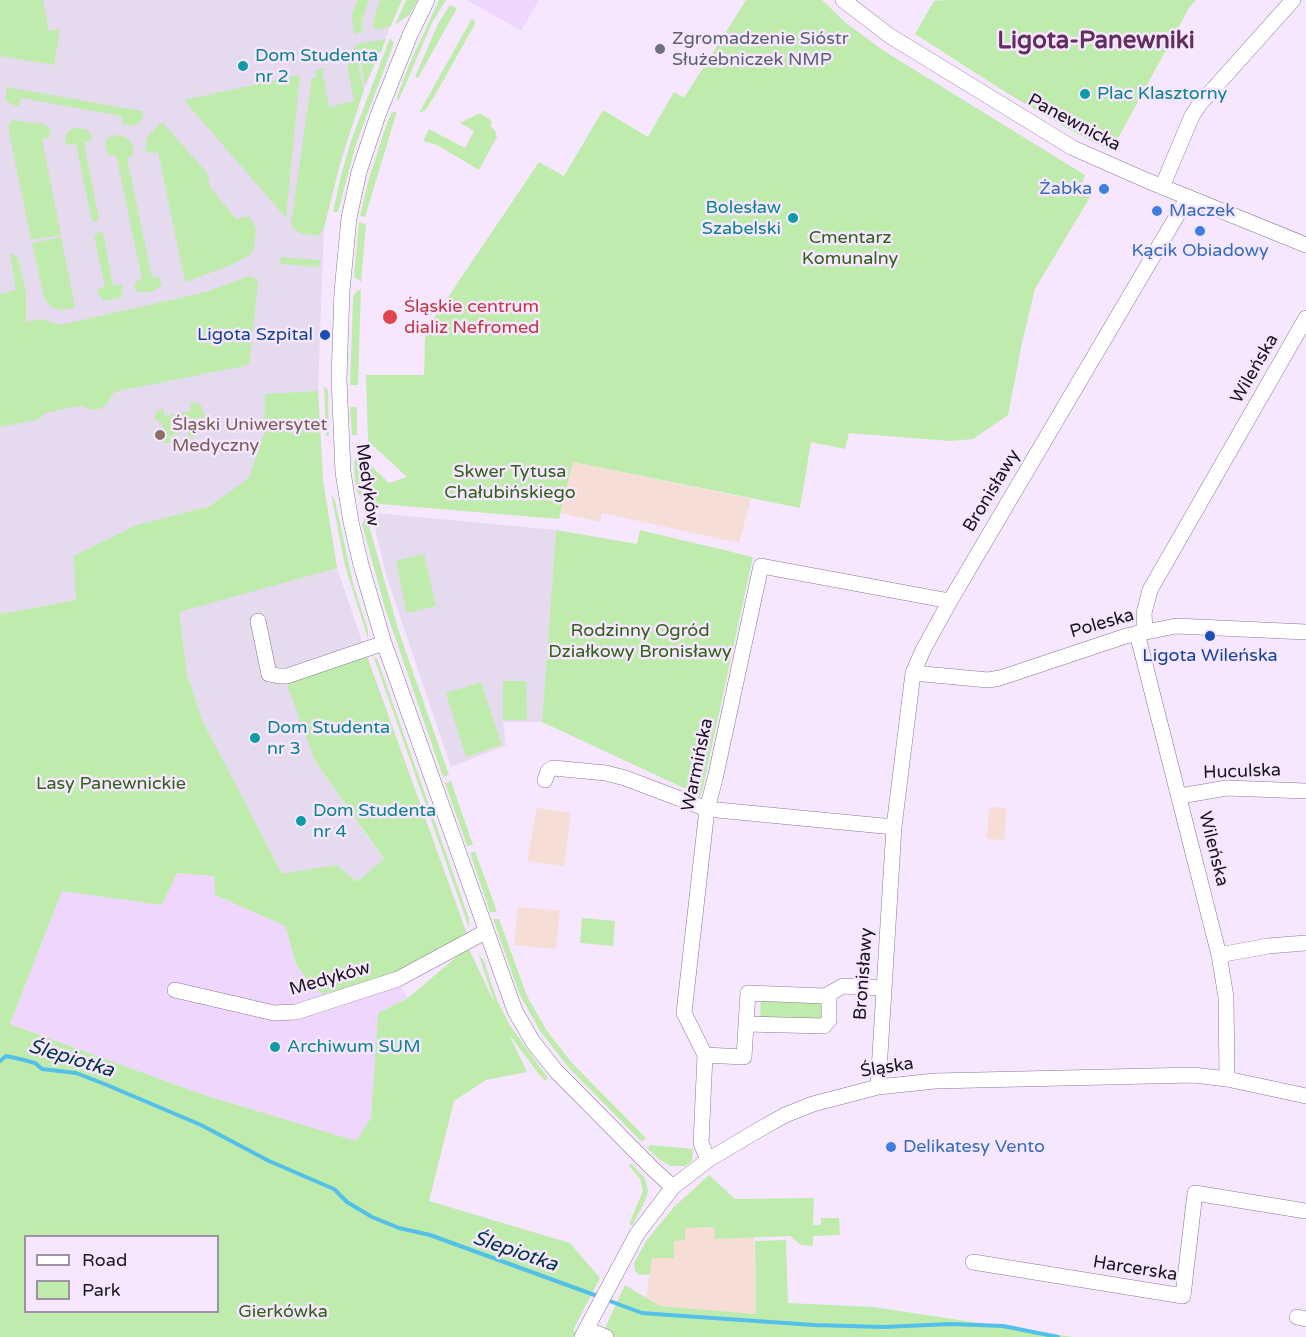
<!DOCTYPE html>
<meta charset="utf-8">
<style>
body{margin:0}
#map{position:relative;width:1306px;height:1337px;overflow:hidden;background:#f6e7ff;font-family:"Varela Round",sans-serif}
canvas{display:block}
.legend{position:absolute;left:24px;top:1235px;width:195px;height:78px;box-sizing:border-box;background:#f6e7ff;border:2px solid #9e93a5;margin:0;padding:8px 10px;list-style:none;font-size:18px;color:#1b141f}
.legend li{display:flex;align-items:center;gap:12px;height:30px}
.legend b{width:30px;border:2px solid #9e93a5}
</style>
<div id="map">
<canvas width="1306" height="1337"></canvas>
<ul class="legend">
<li><b style="height:8px;background:#fff"></b>Road</li>
<li><b style="height:16px;background:#bfecad"></b>Park</li>
</ul>
</div>
<script>
const ctx = document.querySelector('canvas').getContext('2d');
ctx.lineJoin = 'round';
function paint(path, color) { ctx.fillStyle = color; ctx.fill(path, 'evenodd'); }
const shape = rows => new Path2D(rows.map(r => 'M' + r).join(''));
function stroke(path, color, width, dash) { ctx.strokeStyle = color; ctx.lineWidth = width; ctx.lineCap = dash ? 'butt' : 'round'; ctx.setLineDash(dash || []); ctx.stroke(path); }
function label(font, color, halo, rows, align = 'center') {
  ctx.font = font + ' "Varela Round",sans-serif'; ctx.lineWidth = 5; ctx.setLineDash([]); ctx.textBaseline = 'middle'; ctx.strokeStyle = halo; ctx.fillStyle = color; for (const [text, x, y, turn = 0] of rows) {
    ctx.save(); ctx.translate(x, y); ctx.rotate((+turn || 0) * Math.PI / 180); ctx.textAlign = isNaN(turn) ? turn : align; if (halo) ctx.strokeText(text, 0, 0); ctx.fillText(text, 0, 0); ctx.restore();
  }
}
paint(shape([
 [467,0,539,0,521,31],
 [177,873,214,876,215,895,285,926,296,964,313,988,324,994,371,981,395,979,408,998,378,1013,371,1118,356,1142,201,1094,10,1024,62,891,162,905]
]), '#eed6fc');
paint(shape([
 [572,462,751,499,739,543,602,513,600,522,561,513],
 [989,807,1006,808,1005,840,987,839],
 [537,808,571,813,564,866,527,861],
 [518,907,560,911,556,949,514,945],
 [714,1227,715,1239,754,1237,756,1314,660,1306,646,1297,652,1258,674,1241,684,1228]
]), '#f6ddd5');
paint(shape([
 [0,0,401,0,362,95,333,187,324,228,318,391,323,480,337,568,367,656,315,761,384,860,357,882,337,865,282,875,202,720,187,674,179,612,76,600,0,614],
 [376,513,556,530,542,722,503,722,506,745,451,767,387,578,372,515]
]), '#e6daee');
paint(shape([
 [0,0,43,0,49,31,60,29,54,65,0,56],
 [358,0,369,0,362,21,363,31,355,34,351,15],
 [380,0,402,0,391,26,377,30,374,28,373,22],
 [406,0,418,0,409,15,395,25],
 [439,0,446,0,432,23,398,102,397,97,409,65],
 [746,0,822,0,846,23,884,51,1085,175,1081,187,1092,194,1035,289,1022,343,1008,415,973,439,950,441,849,433,845,449,811,442,800,508,573,462,559,519,368,503,364,459,389,483,407,477,368,441,366,375,424,375,425,338,436,315,539,162,564,176,603,110,648,137,674,92,684,98],
 [947,0,1196,0,1189,8,1111,151,1068,129,1007,93,915,34,934,1],
 [450,5,457,8,418,78,415,77,438,24],
 [474,19,475,24,439,88,426,110,419,113,471,20],
 [390,38,394,43,356,144,338,212,333,212,341,175,351,141],
 [386,39,381,52,339,61,358,44],
 [377,57,366,83,364,83,361,61],
 [358,62,364,90,342,156,324,228,318,236,300,233,292,227,291,223,312,78,316,77,315,71,322,68,327,69,322,71,329,107,354,101,347,64],
 [300,75,286,218,184,100],
 [6,87,142,111,143,115,141,120,134,126,123,124,121,116,21,98,19,106,16,106,6,101],
 [397,111,365,217,360,216,368,182,384,132,391,113],
 [480,113,492,121,490,126,495,130,497,137,479,170,437,145,423,141,429,129,465,148,474,131,460,123],
 [12,120,44,124,51,130,50,137,42,139,61,235,31,240,8,127],
 [162,122,207,173,210,187,236,219,249,216,256,228,254,249,250,255,229,266,185,282,158,152,148,153,146,149,147,137],
 [74,128,86,129,92,136,91,141,84,143,99,219,97,222,92,221,76,144,68,145,65,142,67,132],
 [117,135,127,138,133,146,133,156,127,158,152,277,159,277,162,285,152,292,138,292,134,288,136,281,142,279,116,155,109,156,105,146,108,137],
 [359,222,366,224,361,282,354,277],
 [98,232,103,233,113,285,122,285,123,287,122,296,119,298,104,301,97,293,99,288,105,286,94,236],
 [61,237,75,307,62,310,51,307,44,298,32,243],
 [10,253,18,257,26,294,26,322,40,319,60,325,206,292,249,276,255,278,258,283,249,365,114,392,107,404,102,408,94,410,80,406,67,408,46,413,37,420,0,427,0,294,16,290],
 [281,257,320,260,321,267,280,264],
 [361,289,358,385,350,385,353,297,356,292],
 [324,386,328,390,329,436,326,436],
 [318,391,323,480,337,568,179,612,187,674,202,720,282,874,337,865,357,882,384,859,315,761,286,682,367,656,467,934,395,979,371,981,324,994,313,988,296,964,285,926,215,895,214,876,177,873,162,905,62,891,10,1024,201,1094,356,1141,371,1118,378,1013,408,998,468,947,495,1004,478,953,484,961,497,1000,509,1024,548,1078,545,1081,535,1069,509,1034,527,1072,486,1080,454,1101,429,1201,570,1243,600,1278,573,1330,576,1332,573,1337,0,1337,0,614,76,600,74,556,137,525,210,506,249,478,264,434,265,394],
 [26,1236,218,1236,218,1312,26,1312],
 [191,402,200,404,205,415,204,420,197,417,190,427,195,430,196,436,190,439,187,431,171,436,170,443,163,443,157,437,165,434,161,422,154,419,156,412,163,408,165,416,190,411],
 [350,407,357,407,357,435,352,435],
 [358,455,359,456,363,500,357,492,355,481,354,461],
 [331,494,335,500,353,583,368,630,368,639,345,566],
 [366,515,399,632,449,775,443,777,385,608,362,524],
 [556,530,637,544,640,530,753,557,701,796,542,722],
 [424,554,436,606,407,613,396,561],
 [373,655,378,661,469,918,469,928],
 [503,681,526,681,527,720,503,720],
 [481,682,502,745,466,757,446,693],
 [451,781,473,845,467,846,445,783],
 [475,851,497,912,490,912,470,853],
 [582,918,615,921,613,946,580,943],
 [493,919,499,919,527,996,547,1031,572,1063,646,1138,642,1142,569,1068,540,1031,519,993],
 [761,997,822,1002,821,1019,760,1018],
 [651,1145,693,1149,692,1161,685,1166,670,1166,658,1158,647,1148],
 [631,1163,645,1178,648,1191,645,1201,632,1226,629,1224,643,1191,640,1179,629,1166],
 [709,1175,735,1199,814,1198,813,1225,821,1225,821,1218,839,1218,840,1235,813,1236,813,1246,801,1245,790,1236,715,1239,714,1227,685,1228,685,1240,674,1241,674,1258,652,1258,650,1274,640,1275,635,1271,634,1263,646,1241,674,1207],
 [786,1240,788,1303,873,1307,1073,1337,601,1337,625,1285,660,1306,756,1314,755,1241]
]), '#bfecad');
stroke(shape([
 [0,1061,6,1056,20,1059,35,1063,42,1069,76,1073,107,1085,201,1125,269,1161,334,1189,347,1202,372,1217,399,1228,430,1235,600,1297],
 [607,1300,642,1313,669,1315,814,1325,883,1327,951,1324,1003,1326,1058,1337]
]), '#54c0ea', 4);
const minor = shape([
 [427,0,410,35,378,115,359,172,349,218,342,291,339,378,343,472,351,522,361,565,384,643,515,1011,533,1042,556,1071,655,1171,673,1187],
 [843,0,890,36,1073,148,1148,181,1306,245],
 [1162,187,1192,116,1199,105,1293,0],
 [258,621,269,674,279,676,287,676,384,643],
 [1145,631,1144,613,1150,590,1306,318],
 [1137,633,1219,955,1226,997,1227,1079],
 [913,673,988,680,1000,678,1126,636,1176,626,1306,632],
 [545,780,548,771,553,768,606,773,625,778,707,809,894,827],
 [1180,796,1227,788,1306,791],
 [1219,955,1268,946,1306,943],
 [175,990,274,1013,296,1012,398,979,485,932],
 [746,1024,824,1026,829,1020,829,995],
 [705,1055,744,1057,748,993,825,996,843,986,882,988],
 [878,1087,894,827,913,673,923,650,950,601,1188,197],
 [708,1160,701,1143,705,1055,684,1013,707,809,715,779,761,566,950,601],
 [973,1262,1183,1296,1195,1193,1306,1211],
 [1297,1317,1306,1319],
 [586,1329,606,1337],
 [582,1337,637,1234,673,1187,708,1160,755,1132,785,1115,813,1104,878,1087,935,1081,1193,1075,1227,1079,1306,1096]
]);
stroke(minor, '#8a7894', 16);
stroke(minor, '#fff', 15);
for (const [x, y, r, color] of [
 [660,49,6,"#6b7280"],
 [243,66,6,"#0f9aa8"],
 [1085,94,6,"#0f9aa8"],
 [1104,189,6,"#3f7fe0"],
 [1157,211,6,"#3f7fe0"],
 [793,218,6,"#0f9aa8"],
 [1200,231,6,"#3f7fe0"],
 [390,317,8,"#e0444e"],
 [325,335,6,"#1a4fb4"],
 [160,435,6,"#8d6e63"],
 [1210,636,6,"#1a4fb4"],
 [255,738,6,"#0f9aa8"],
 [301,821,6,"#0f9aa8"],
 [275,1047,6,"#0f9aa8"],
 [891,1147,6,"#3f7fe0"]
]) { const dot = new Path2D(); dot.arc(x, y, r, 0, 2 * Math.PI); ctx.fillStyle = color; ctx.fill(dot); stroke(dot, '#f6e7ff', 2); }
label('18px', '#5b616d', '#f6e7ff', [
 ["Zgromadzenie Sióstr",672,39],
 ["Służebniczek NMP",672,60]
], 'left');
label('18px', '#0d838f', '#f6e7ff', [
 ["Dom Studenta",255,56],
 ["nr 2",255,77],
 ["Plac Klasztorny",1097,94],
 ["Bolesław",781,208,"right"],
 ["Szabelski",781,229,"right"],
 ["Dom Studenta",267,728],
 ["nr 3",267,749],
 ["Dom Studenta",313,811],
 ["nr 4",313,832],
 ["Archiwum SUM",287,1047]
], 'left');
label('18px', '#1b141f', '#f6e7ff', [
 ["Panewnicka",1074,123,28],
 ["Wileńska",1255,369,-60],
 ["Medyków",367,485,82],
 ["Bronisławy",992,491,-59],
 ["Poleska",1102,624,-16],
 ["Warmińska",698,765,-78],
 ["Huculska",1242,772,-2],
 ["Wileńska",1213,849,76],
 ["Bronisławy",864,974,-86],
 ["Medyków",330,979,-16],
 ["Śląska",887,1068,-9],
 ["Harcerska",1135,1269,9]
]);
label('18px', '#366cbe', '#f6e7ff', [
 ["Żabka",1092,189,"right"],
 ["Maczek",1169,211],
 ["Kącik Obiadowy",1200,251,"center"],
 ["Delikatesy Vento",903,1147]
], 'left');
label('18px', '#316118', '#f6e7ff', [
 ["Cmentarz",850,238],
 ["Komunalny",850,259],
 ["Skwer Tytusa",510,472],
 ["Chałubińskiego",510,493],
 ["Rodzinny Ogród",640,631],
 ["Działkowy Bronisławy",640,652],
 ["Lasy Panewnickie",111,784],
 ["Gierkówka",283,1312]
]);
label('18px', '#be3a42', '#f6e7ff', [
 ["Śląskie centrum",404,307],
 ["dializ Nefromed",404,328]
], 'left');
label('18px', '#164399', '#f6e7ff', [
 ["Ligota Szpital",313,335],
 ["Ligota Wileńska",1210,656,"center"]
], 'right');
label('18px', '#785e54', '#f6e7ff', [
 ["Śląski Uniwersytet",172,425],
 ["Medyczny",172,446]
], 'left');
label('italic 20px', '#023646', '#f6e7ff', [
 ["Ślepiotka",71,1059,17],
 ["Ślepiotka",515,1252,19]
]);
label('bold 24px', '#612e5e', '#f6e7ff', [
 ["Ligota-Panewniki",1096,42]
]);
</script>
